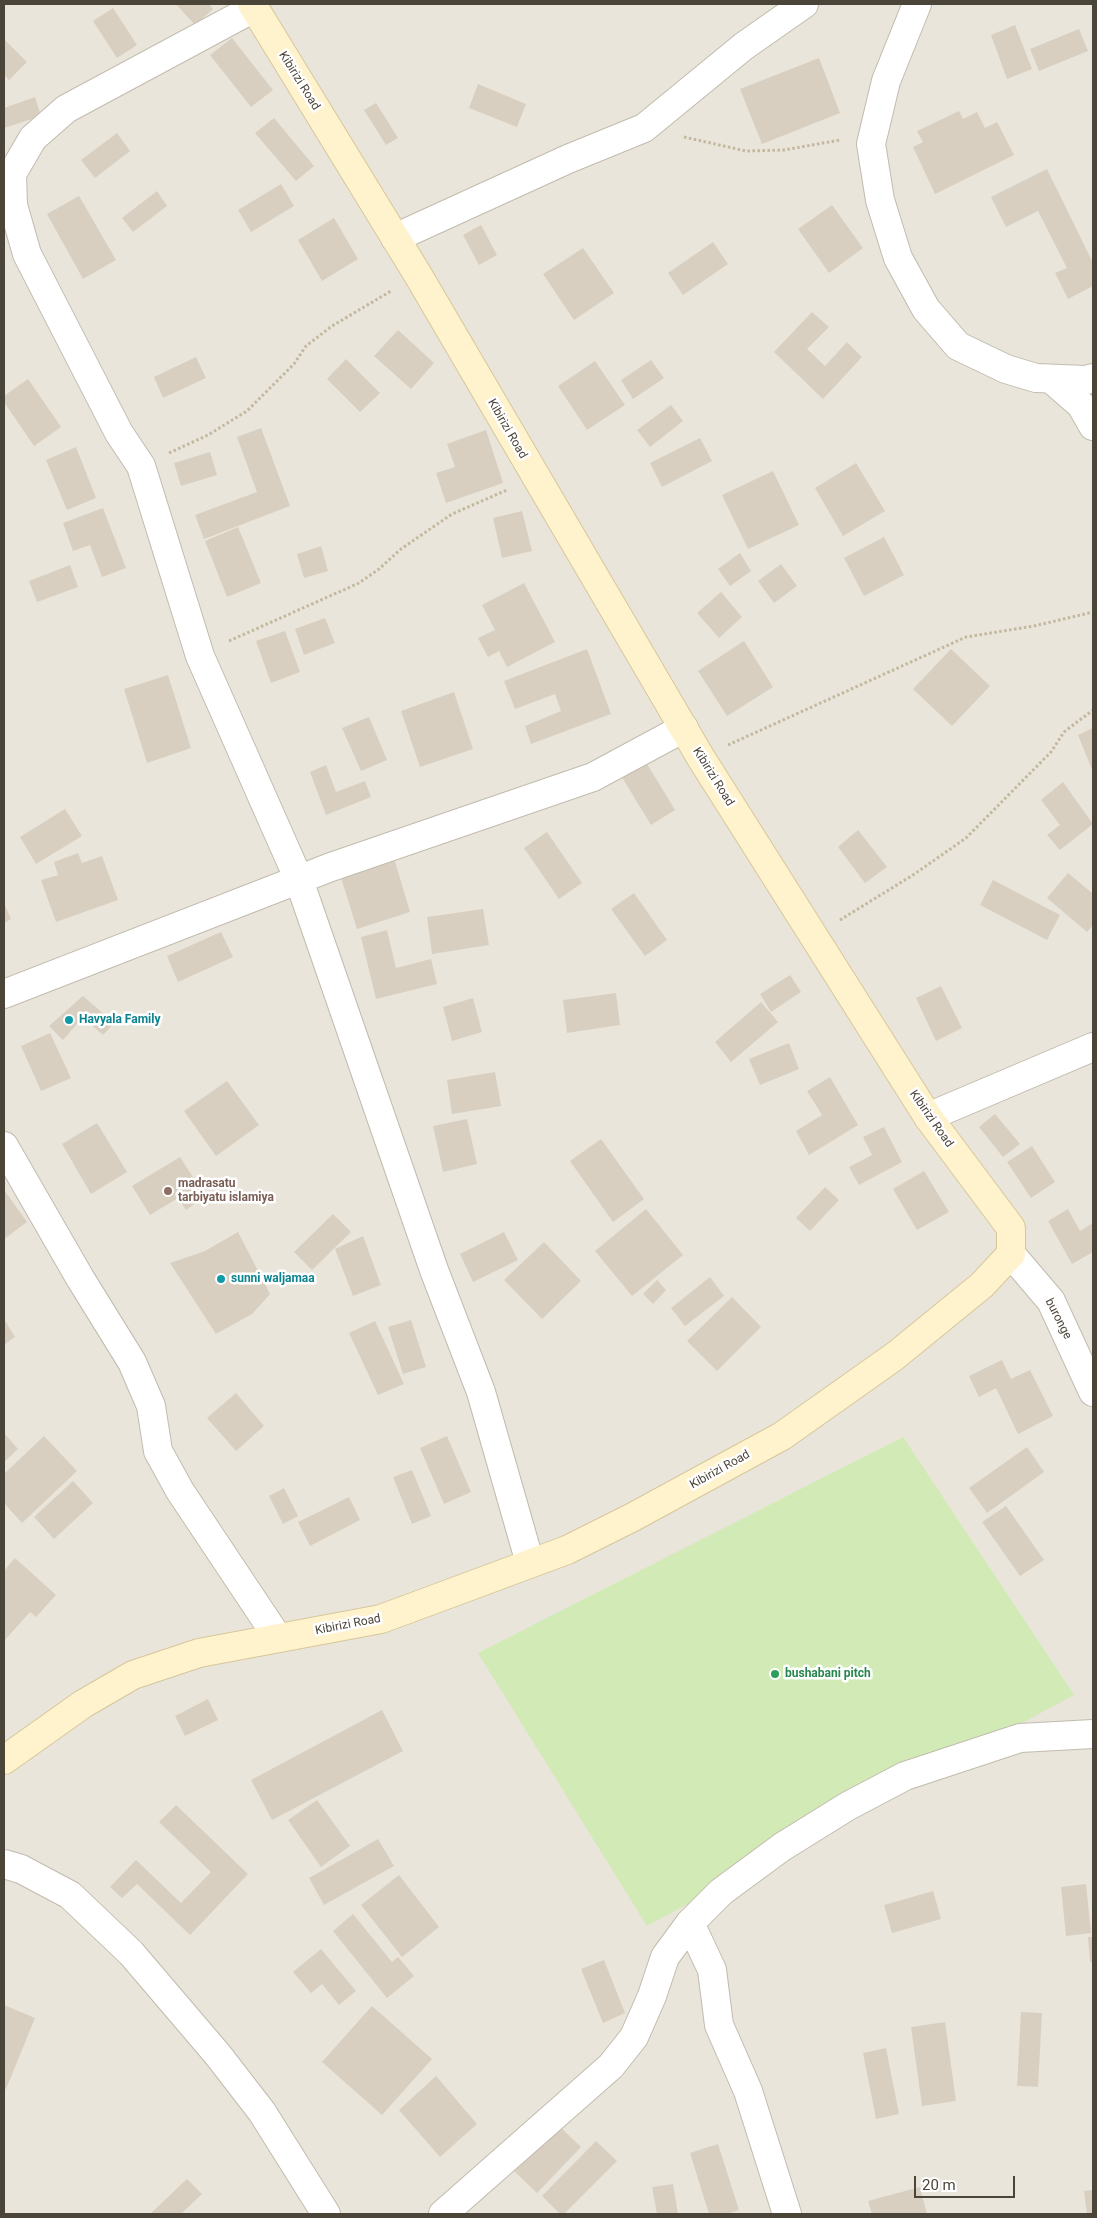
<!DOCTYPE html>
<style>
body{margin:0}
#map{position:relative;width:1097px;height:2218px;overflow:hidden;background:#f6f3ec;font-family:Roboto,sans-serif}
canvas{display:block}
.frame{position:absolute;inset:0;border:5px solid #4b4439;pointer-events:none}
.scale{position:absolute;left:914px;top:2176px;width:101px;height:22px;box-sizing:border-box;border:2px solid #4b4439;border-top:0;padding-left:6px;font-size:15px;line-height:18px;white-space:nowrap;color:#4b4439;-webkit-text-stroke:4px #fff;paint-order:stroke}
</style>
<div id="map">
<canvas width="1097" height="2218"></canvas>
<div class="frame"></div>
<div class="scale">20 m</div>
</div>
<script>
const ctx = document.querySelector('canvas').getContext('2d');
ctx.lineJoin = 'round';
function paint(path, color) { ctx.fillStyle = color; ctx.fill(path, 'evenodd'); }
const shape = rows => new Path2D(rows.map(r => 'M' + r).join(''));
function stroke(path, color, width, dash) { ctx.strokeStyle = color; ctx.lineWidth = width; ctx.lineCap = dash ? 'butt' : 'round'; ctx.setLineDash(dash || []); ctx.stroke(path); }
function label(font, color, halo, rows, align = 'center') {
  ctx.font = font + ' Roboto,sans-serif'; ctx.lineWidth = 5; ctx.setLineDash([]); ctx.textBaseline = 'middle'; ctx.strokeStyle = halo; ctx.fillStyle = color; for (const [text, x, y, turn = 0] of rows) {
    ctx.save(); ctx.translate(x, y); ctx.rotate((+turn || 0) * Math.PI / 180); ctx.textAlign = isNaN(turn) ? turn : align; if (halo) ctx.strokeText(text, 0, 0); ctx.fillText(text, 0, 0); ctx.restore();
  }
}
paint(shape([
 [4,4,1093,4,1093,2214,4,2214]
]), '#eae5da');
paint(shape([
 [903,1437,1074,1695,647,1926,478,1653]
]), '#d2eab5');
paint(shape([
 [176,4,209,4,213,9,195,25],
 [113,8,137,45,117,58,93,21],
 [1015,25,1032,69,1007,79,991,35],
 [1079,29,1088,51,1039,71,1030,49],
 [232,38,273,90,251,107,210,55],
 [4,39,27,62,9,80,4,75],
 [819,58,840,113,762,144,740,89],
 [478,84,526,104,517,127,469,108],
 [35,97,41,116,4,128,4,108],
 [376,103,398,138,386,145,364,110],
 [959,111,963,119,977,112,985,128,997,122,1014,155,935,194,913,147,923,142,917,131],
 [274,118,314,166,296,181,255,133],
 [117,133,130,151,95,178,81,160],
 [1047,169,1093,263,1093,286,1068,299,1055,273,1067,268,1038,211,1006,227,991,197],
 [281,184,294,206,251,232,238,210],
 [157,191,167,206,133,232,122,218],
 [79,196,116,260,83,279,47,214],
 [832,205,863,248,829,273,798,229],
 [334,218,358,259,322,281,298,240],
 [481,225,497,255,479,265,463,235],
 [713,242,728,264,683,295,668,273],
 [583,248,614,293,574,320,543,274],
 [812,312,829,327,807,349,825,366,847,342,862,357,823,399,774,352],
 [398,330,434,363,411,389,374,356],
 [196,357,206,378,163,398,154,377],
 [346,359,380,393,360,412,327,379],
 [651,360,664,378,633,399,621,380],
 [595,361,625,405,587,430,558,386],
 [28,379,61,427,34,446,4,402,4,396],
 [671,405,683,421,650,447,637,430],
 [261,428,290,506,204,539,195,515,257,492,237,437],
 [486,430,503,483,446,503,436,473,455,467,447,444],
 [700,438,712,461,662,487,650,463],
 [76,447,96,498,67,510,46,460],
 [210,452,217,475,181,486,174,463],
 [856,463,885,511,843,536,815,488],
 [773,471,799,525,748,549,722,495],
 [103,508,126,568,102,577,90,545,73,551,63,523],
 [522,511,532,551,502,558,493,518],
 [238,527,261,583,227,597,205,541],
 [884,537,904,575,864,596,844,558],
 [321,546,328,571,304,578,297,554],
 [740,553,751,571,730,586,718,569],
 [781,564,797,586,774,603,758,581],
 [70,565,78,587,37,602,29,581],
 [524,583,555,642,507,667,499,651,488,657,478,638,495,630,482,605],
 [721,592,742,617,719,638,697,613],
 [325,618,335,643,304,655,295,629],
 [285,631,300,672,271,683,256,641],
 [744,641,773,687,727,716,698,671],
 [587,649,611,714,531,744,525,726,561,711,555,694,515,709,504,681],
 [951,649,990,686,952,726,913,689],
 [168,675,191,748,147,763,124,689],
 [454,692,473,749,420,767,401,711],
 [369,717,387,760,361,771,342,728],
 [1093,728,1093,772,1078,735],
 [641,754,675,810,651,825,617,769],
 [326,765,336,792,365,781,371,797,326,815,310,772],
 [1063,782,1093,824,1060,850,1047,835,1060,825,1041,800],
 [65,809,82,836,36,864,20,837],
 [858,830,887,867,865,883,838,847],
 [547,832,582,883,559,899,524,848],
 [78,853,82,863,102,856,118,900,56,922,41,880,58,875,54,862],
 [394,858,410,912,357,929,340,874],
 [1068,873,1093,894,1093,925,1087,932,1047,898],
 [993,880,1060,915,1047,940,980,905],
 [634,893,667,940,645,956,611,909],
 [4,903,11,919,4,923],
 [483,909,489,945,432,954,427,917],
 [387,930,396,968,431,959,437,984,376,999,361,937],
 [221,932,233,957,178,982,167,956],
 [790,975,801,992,771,1012,760,994],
 [941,986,962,1028,936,1041,916,998],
 [616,993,620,1025,567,1033,563,1000],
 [83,996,114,1023,103,1035,83,1017,63,1040,49,1026],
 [473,998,482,1032,452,1041,443,1007],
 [761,1002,778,1022,731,1062,715,1042],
 [50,1033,71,1078,41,1091,21,1046],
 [789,1043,799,1069,760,1085,749,1059],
 [495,1072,501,1106,452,1114,447,1080],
 [830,1077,858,1125,809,1155,796,1131,822,1115,807,1091],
 [227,1081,259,1125,216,1156,184,1111],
 [995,1114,1020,1144,1003,1157,979,1127],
 [467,1119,477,1164,443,1172,433,1126],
 [97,1123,127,1172,91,1194,62,1144],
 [884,1127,902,1162,859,1185,849,1167,872,1155,863,1137],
 [601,1139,644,1199,613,1222,570,1161],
 [1032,1146,1055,1182,1031,1198,1007,1162],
 [180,1157,205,1196,186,1210,178,1198,150,1215,132,1186],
 [924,1171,949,1212,917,1230,893,1189],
 [825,1187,839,1200,810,1231,796,1218],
 [4,1190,27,1222,4,1239],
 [646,1209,683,1255,632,1296,595,1251],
 [1068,1209,1080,1231,1093,1223,1093,1252,1072,1264,1048,1221],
 [333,1214,351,1232,312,1270,294,1252],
 [238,1232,270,1294,252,1314,216,1334,170,1263,205,1251],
 [504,1232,518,1260,473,1282,460,1254],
 [363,1236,381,1285,353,1296,335,1249],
 [544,1242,581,1281,542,1319,504,1280],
 [710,1277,724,1296,685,1326,671,1308],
 [657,1280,666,1290,653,1304,643,1294],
 [732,1297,761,1327,717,1371,687,1341],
 [4,1319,15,1337,4,1345],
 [411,1320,426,1367,403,1374,388,1327],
 [375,1321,404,1384,378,1395,349,1333],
 [1002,1360,1011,1379,1030,1370,1053,1416,1018,1434,996,1388,979,1397,969,1376],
 [236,1393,264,1426,236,1451,207,1418],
 [4,1433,18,1449,4,1462],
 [44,1436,77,1471,22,1523,4,1503,4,1474],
 [447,1436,471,1492,444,1504,420,1448],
 [1027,1447,1044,1472,987,1513,969,1488],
 [412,1470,431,1516,412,1524,393,1477],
 [73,1481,93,1503,54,1539,34,1517],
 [284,1488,298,1516,283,1524,269,1496],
 [349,1497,360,1520,310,1546,298,1522],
 [1006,1506,1044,1560,1020,1576,982,1522],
 [15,1558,56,1595,36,1617,30,1612,4,1641,4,1571],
 [208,1699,218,1720,185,1736,175,1716],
 [382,1710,403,1751,272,1820,251,1780],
 [317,1800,350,1846,321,1867,288,1820],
 [176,1805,248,1874,190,1935,137,1884,122,1898,110,1887,136,1860,181,1903,211,1872,159,1822],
 [378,1839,394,1866,324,1905,309,1878],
 [399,1875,439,1927,402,1957,361,1905],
 [1086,1884,1091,1933,1066,1936,1061,1887],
 [933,1891,941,1919,892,1933,884,1905],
 [353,1914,392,1962,398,1957,414,1976,387,1998,333,1931],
 [1088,1937,1093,1937,1093,1962,1090,1962],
 [321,1949,356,1991,339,2005,322,1984,311,1993,293,1972],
 [604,1960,625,2013,603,2023,581,1969],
 [4,2005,35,2018,6,2089,4,2088],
 [372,2006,432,2059,382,2115,322,2062],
 [1021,2012,1042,2013,1038,2087,1017,2086],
 [945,2022,956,2101,922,2106,911,2027],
 [886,2048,899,2114,876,2119,863,2053],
 [436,2076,477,2124,440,2157,399,2110],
 [558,2125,581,2147,537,2193,514,2171],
 [596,2141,617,2161,564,2214,560,2214,542,2196],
 [718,2144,739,2210,726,2214,709,2214,690,2153],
 [187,2179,202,2194,181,2214,150,2214],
 [673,2184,678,2214,657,2214,652,2187],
 [920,2187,927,2214,872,2214,868,2201],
 [1093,2190,1093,2214,1087,2214,1084,2191]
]), '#d8cfc1');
const street = shape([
 [917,4,886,81,871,144,880,200,898,258,926,309,958,346,1006,369,1036,378,1086,380,1093,378],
 [254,8,66,109,33,138,12,174,13,205,27,254,119,433,141,466,200,656,299,880,434,1270,481,1392,530,1563],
 [395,238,568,159,644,128,744,46,804,4],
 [1051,379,1081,405,1093,426],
 [4,994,331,867,593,777,684,728],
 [928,1117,1093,1047],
 [4,1146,80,1278,132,1362,151,1406,158,1451,180,1491,278,1638],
 [1011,1254,1051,1301,1093,1392],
 [4,1864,21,1869,70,1895,131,1953,218,2055,262,2112,326,2214],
 [690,1923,712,1970,719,2025,748,2091,787,2214],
 [443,2214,611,2066,634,2037,652,1996,665,1957,690,1923,721,1892,782,1847,848,1806,905,1776,1020,1738,1093,1734]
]);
const secondary = shape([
 [4,1760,83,1704,133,1675,199,1653,381,1619,567,1550,633,1517,782,1436,895,1356,982,1285,1011,1254,1011,1228,928,1117,701,758,418,275,252,4]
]);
stroke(street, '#c2bbae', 30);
stroke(secondary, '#d6c79b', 30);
stroke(shape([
 [684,137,746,151,784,150,840,140],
 [169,453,208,435,247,411,294,364,306,346,332,326,391,291],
 [229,641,359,583,379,569,401,549,452,514,507,490],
 [728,745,966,637,1034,626,1093,612],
 [840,920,913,875,966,838,1051,752,1064,732,1093,710]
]), '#c4b79f', 3, [2.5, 2.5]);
stroke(street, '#fff', 28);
stroke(secondary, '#fff3cd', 28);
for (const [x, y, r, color] of [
 [69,1020,5,"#0f9aa8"],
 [168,1191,5,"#8d6e63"],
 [221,1279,5,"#0f9aa8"],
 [775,1674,5,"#2e9e5b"]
]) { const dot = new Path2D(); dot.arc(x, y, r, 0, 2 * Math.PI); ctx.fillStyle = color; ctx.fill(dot); stroke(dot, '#fff', 2); }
label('12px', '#4b4439', '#fff', [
 ["Kibirizi Road",299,81,58],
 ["Kibirizi Road",507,429,60],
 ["Kibirizi Road",713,777,58],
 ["Kibirizi Road",931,1119,55],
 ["buronge",1058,1319,63],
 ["Kibirizi Road",720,1470,-29],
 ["Kibirizi Road",348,1625,-11]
]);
label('bold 12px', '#0d838f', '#fff', [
 ["Havyala Family",79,1020],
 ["sunni waljamaa",231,1279]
], 'left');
label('bold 12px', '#785e54', '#fff', [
 ["madrasatu",178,1184],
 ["tarbiyatu islamiya",178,1198]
], 'left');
label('bold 12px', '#27864d', '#fff', [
 ["bushabani pitch",785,1674]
], 'left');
</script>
